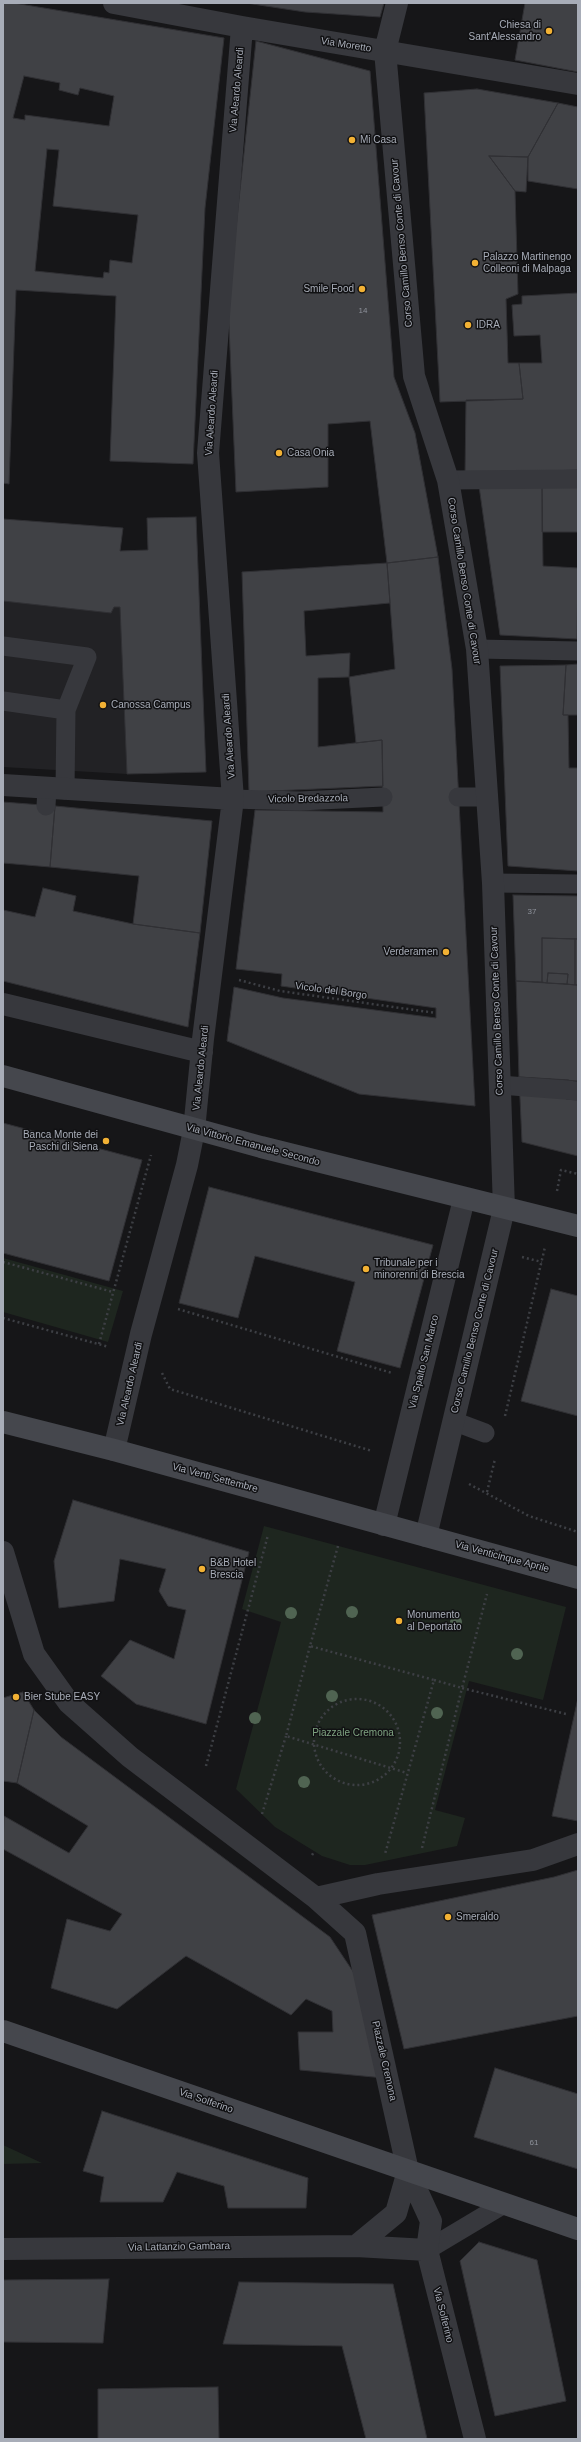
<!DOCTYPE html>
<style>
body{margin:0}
#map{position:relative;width:581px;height:2442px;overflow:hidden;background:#161618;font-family:Helvetica,sans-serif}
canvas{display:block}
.frame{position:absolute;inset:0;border:4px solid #a8adb8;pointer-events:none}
</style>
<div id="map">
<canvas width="581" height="2442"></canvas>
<div class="frame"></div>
</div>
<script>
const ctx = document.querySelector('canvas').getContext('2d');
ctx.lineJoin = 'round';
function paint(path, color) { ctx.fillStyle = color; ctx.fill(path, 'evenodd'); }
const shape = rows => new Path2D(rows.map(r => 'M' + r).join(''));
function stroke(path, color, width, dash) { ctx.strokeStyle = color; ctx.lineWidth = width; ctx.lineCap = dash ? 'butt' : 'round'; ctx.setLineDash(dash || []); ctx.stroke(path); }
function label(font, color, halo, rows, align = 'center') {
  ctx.font = font + ' Helvetica,sans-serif'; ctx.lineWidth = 3; ctx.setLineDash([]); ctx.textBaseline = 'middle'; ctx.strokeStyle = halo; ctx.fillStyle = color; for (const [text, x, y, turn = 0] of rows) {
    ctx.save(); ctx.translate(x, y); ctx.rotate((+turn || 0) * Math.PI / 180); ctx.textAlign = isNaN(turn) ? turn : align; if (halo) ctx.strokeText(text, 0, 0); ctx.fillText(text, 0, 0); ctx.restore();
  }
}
paint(shape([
 [196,517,206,772,127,774,3,767,3,519,123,528,120,551,148,550,147,518]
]), '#222225');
paint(shape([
 [3,1258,123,1291,108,1342,3,1312],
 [264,1526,566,1607,543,1700,469,1681,435,1810,465,1818,457,1846,365,1865,350,1865,322,1856,275,1827,236,1789,281,1622,242,1609],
 [3,2145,42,2163,3,2164]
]), '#1e261f');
const building = shape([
 [3,3,14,3,224,38,205,208,193,464,110,461,116,296,16,290,9,484,3,483,3,3],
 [24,76,60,83,59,90,78,95,80,88,114,96,109,126,25,115,25,120,13,118,24,76],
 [47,149,59,150,53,206,138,215,132,263,110,260,109,273,104,272,103,278,35,271,47,149],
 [246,3,384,3,380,17,305,12,246,3],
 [525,3,578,3,578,72,515,60,525,3],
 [256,41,370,71,394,377,415,433,438,557,387,563,370,421,328,424,328,487,236,492,228,302,256,41],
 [477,89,558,103,528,157,489,156,515,191,518,294,506,299,508,363,519,363,523,399,440,402,424,93,477,89],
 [558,103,578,107,578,189,528,181,528,157,558,103],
 [489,156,528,157,526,192,515,191,489,156],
 [578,293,578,470,465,474,466,400,523,399,519,363,542,363,540,335,514,336,512,305,522,304,522,296,578,293],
 [479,486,542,486,543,566,578,568,577,639,500,635,479,486],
 [542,486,578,486,578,532,542,532,542,486],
 [196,517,206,772,127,774,120,607,114,607,111,613,3,601,3,519,123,528,120,551,148,550,147,518,196,517],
 [438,557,452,669,475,1106,359,1094,227,1041,234,987,283,998,436,1018,436,1008,281,986,282,974,236,969,255,810,383,812,382,740,356,743,349,677,395,669,387,563,438,557],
 [387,563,390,603,304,611,306,656,350,653,349,677,318,678,318,747,382,740,383,786,249,792,242,572,387,563],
 [578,664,578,715,563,715,566,665,578,664],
 [566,665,563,715,568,715,569,768,578,768,578,871,508,866,500,666,566,665],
 [3,802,55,806,50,867,3,863,3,802],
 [55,806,212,821,200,933,133,924,139,876,50,867,55,806],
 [43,888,76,896,73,911,133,924,200,933,188,1027,3,981,3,910,35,917,43,888],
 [513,895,578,896,578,939,542,938,542,982,516,981,513,895],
 [542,938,575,939,575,985,567,984,568,974,548,973,547,983,542,982,542,938],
 [575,939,578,939,578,985,575,985,575,939],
 [548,973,568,974,567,984,547,983,548,973],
 [516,981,578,985,578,1081,519,1077,516,981],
 [519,1077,569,1080,566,1099,578,1100,578,1156,522,1142,519,1077],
 [3,1123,142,1160,109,1281,3,1253,3,1123],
 [209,1187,433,1245,400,1368,337,1351,355,1282,255,1256,238,1318,179,1303,209,1187],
 [551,1289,578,1296,578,1416,521,1401,551,1289],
 [73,1500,249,1552,206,1724,136,1704,101,1676,130,1640,174,1659,186,1610,168,1606,159,1591,166,1569,120,1559,114,1601,59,1608,54,1561,73,1500],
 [23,1692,34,1710,17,1783,3,1781,3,1698,23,1692],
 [578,1698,578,1821,552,1816,578,1698],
 [34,1710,61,1737,330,1937,362,1985,384,2078,300,2070,298,2032,333,2032,332,2011,306,1999,291,2015,186,1956,117,2009,51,1988,67,1919,110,1931,122,1914,3,1849,4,1816,69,1853,88,1826,17,1783,34,1710],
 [578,1870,578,2016,404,2049,372,1915,554,1877,578,1870],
 [495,2068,578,2094,578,2169,474,2137,495,2068],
 [102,2111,308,2178,306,2208,228,2208,224,2186,177,2172,163,2202,100,2202,104,2177,83,2171,102,2111],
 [479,2242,537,2260,566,2401,495,2416,460,2261,479,2242],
 [109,2279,103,2343,3,2342,3,2280,109,2279],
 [239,2282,393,2284,427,2439,366,2439,342,2346,223,2344,239,2282],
 [218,2387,219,2439,98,2439,98,2389,218,2387]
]);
paint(building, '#404145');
stroke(building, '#303034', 1);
stroke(shape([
 [239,980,280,991,436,1013],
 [557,1191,561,1170,578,1174],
 [522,1257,542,1262],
 [3,1262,113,1292],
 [178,1309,392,1373],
 [3,1318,109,1347],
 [99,1344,151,1155],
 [162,1373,170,1389,372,1451],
 [505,1416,545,1247],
 [469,1484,529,1516,578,1532],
 [487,1492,495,1459],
 [338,1546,310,1646,434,1680,385,1854],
 [310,1646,286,1736,407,1773],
 [434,1680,462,1688,487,1594],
 '314 1742a43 43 0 1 1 86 0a43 43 0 1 1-86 0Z',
 [206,1766,268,1535],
 [262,1814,286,1736],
 [422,1848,462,1688,566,1714],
 [312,1855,314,1852]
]), '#3d3f44', 2.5, [2, 3]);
stroke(shape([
 [448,480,578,479],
 [3,646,87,657,66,710,65,790],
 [477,649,578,651],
 [3,701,66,710],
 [458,797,487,797],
 [233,799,300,801,383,797],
 [46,806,47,789],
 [493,883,578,884],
 [500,1085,578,1091],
 [453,1421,485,1433],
 [427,2250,504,2204]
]), '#37383d', 19);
stroke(shape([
 [114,3,242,27,578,84],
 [397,3,385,51,414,376,448,480,477,649,493,883,504,1209,426,1536],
 [3,785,233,799],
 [3,1004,202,1052],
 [114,1450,141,1334,187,1165,194,1130,203,1039,233,799,208,453,242,27],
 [384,1525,464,1199],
 [3,1552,34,1654,69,1703,130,1757,316,1898,355,1933,408,2171,431,2221,427,2250,475,2439],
 [316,1898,378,1884,533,1860,578,1844],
 [356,2246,396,2213,408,2171],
 [3,2249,356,2246,427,2250]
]), '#37383d', 22);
stroke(shape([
 [3,1076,261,1147,578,1226],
 [3,1422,114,1450,578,1578],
 [3,2031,578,2229]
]), '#45474d', 22);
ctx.fillStyle = '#506452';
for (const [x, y] of [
 [352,1612],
 [291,1613],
 [456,1622],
 [517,1654],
 [332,1696],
 [437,1713],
 [255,1718],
 [304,1782]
]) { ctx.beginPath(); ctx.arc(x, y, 6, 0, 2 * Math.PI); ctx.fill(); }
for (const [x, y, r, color] of [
 [549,31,4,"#f2b134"],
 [352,140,4,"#f2b134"],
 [475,263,4,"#f2b134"],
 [362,289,4,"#f2b134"],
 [468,325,4,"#f2b134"],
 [279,453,4,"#f2b134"],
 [103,705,4,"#f2b134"],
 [446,952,4,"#f2b134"],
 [106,1141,4,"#f2b134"],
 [366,1269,4,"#f2b134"],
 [202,1569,4,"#f2b134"],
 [399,1621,4,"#f2b134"],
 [16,1697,4,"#f2b134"],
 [448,1917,4,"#f2b134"]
]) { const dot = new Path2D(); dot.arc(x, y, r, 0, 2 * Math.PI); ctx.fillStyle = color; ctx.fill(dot); stroke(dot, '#111113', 1.5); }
label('8px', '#8e929b', null, [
 ["14",363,311],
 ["37",532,912],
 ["61",534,2143]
]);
label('10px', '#a8adb8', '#111113', [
 ["Chiesa di",541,25,"right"],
 ["Sant'Alessandro",541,37,"right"],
 ["Mi Casa",360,140],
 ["Palazzo Martinengo",483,257],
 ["Colleoni di Malpaga",483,269],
 ["Smile Food",354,289,"right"],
 ["IDRA",476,325],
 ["Casa Onia",287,453],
 ["Canossa Campus",111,705],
 ["Verderamen",438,952,"right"],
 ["Banca Monte dei",98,1135,"right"],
 ["Paschi di Siena",98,1147,"right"],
 ["Tribunale per i",374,1263],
 ["minorenni di Brescia",374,1275],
 ["B&B Hotel",210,1563],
 ["Brescia",210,1575],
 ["Monumento",407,1615],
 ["al Deportato",407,1627],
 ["Bier Stube EASY",24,1697],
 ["Smeraldo",456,1917]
], 'left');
label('10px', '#a8adb8', '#111113', [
 ["Via Moretto",346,45,9],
 ["Via Aleardo Aleardi",237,90,-85],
 ["Corso Camillo Benso Conte di Cavour",402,243,-95],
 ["Via Aleardo Aleardi",212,413,-86],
 ["Corso Camillo Benso Conte di Cavour",464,581,81],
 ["Via Aleardo Aleardi",229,736,-94],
 ["Vicolo Bredazzola",308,799,-1],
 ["Vicolo del Borgo",331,991,8],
 ["Corso Camillo Benso Conte di Cavour",497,1011,-92],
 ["Via Aleardo Aleardi",201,1068,-84],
 ["Via Vittorio Emanuele Secondo",253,1145,15],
 ["Corso Camillo Benso Conte di Cavour",475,1331,-76],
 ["Via Spalto San Marco",424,1362,-76],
 ["Via Aleardo Aleardi",130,1384,-77],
 ["Via Venti Settembre",215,1478,15],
 ["Via Venticinque Aprile",502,1557,15],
 ["Piazzale Cremona",384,2061,77],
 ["Via Solferino",206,2101,19],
 ["Via Lattanzio Gambara",179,2247,-1],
 ["Via Solferino",443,2315,76]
]);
label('10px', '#7fa381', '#111113', [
 ["Piazzale Cremona",353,1733]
]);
</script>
